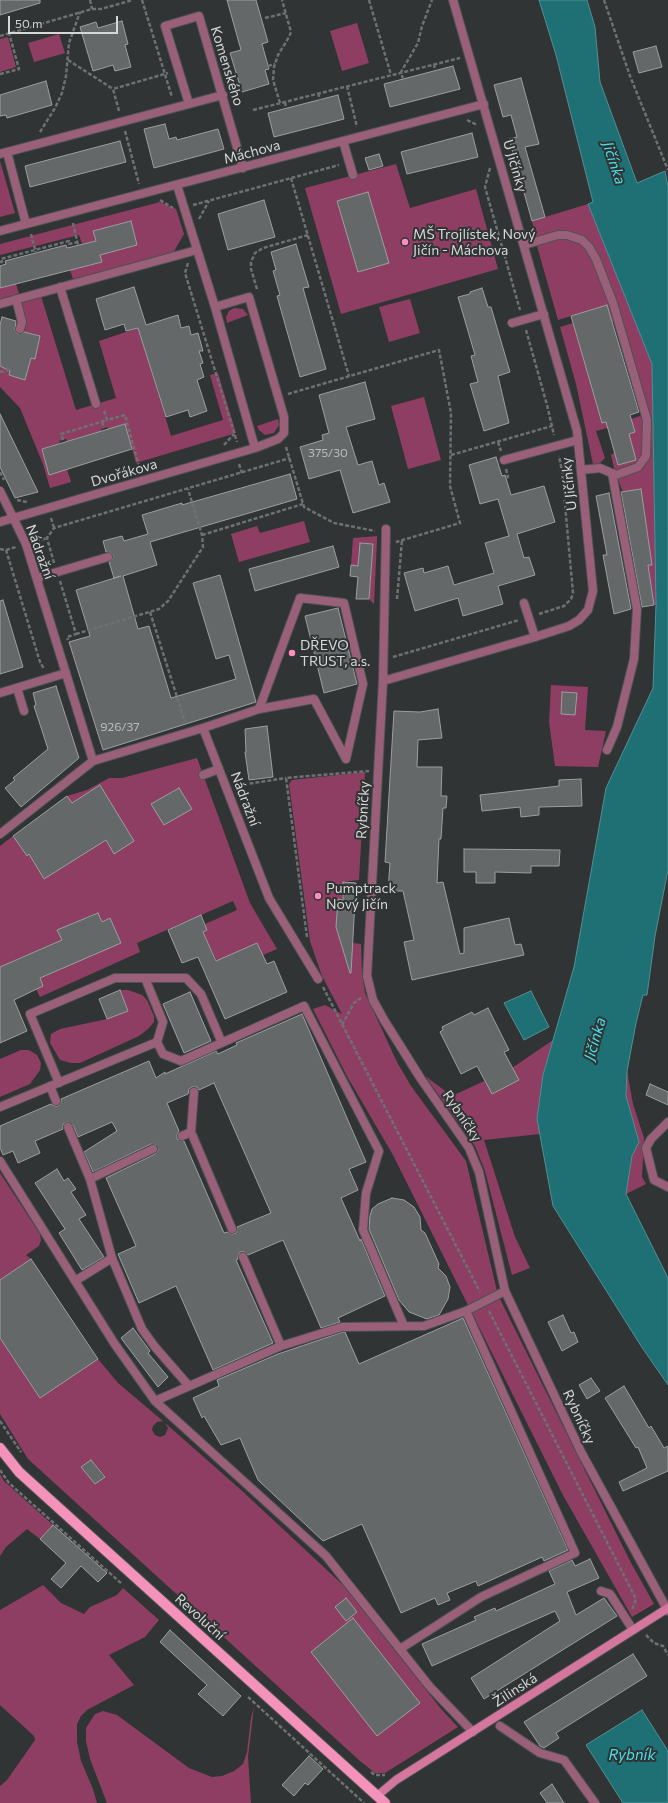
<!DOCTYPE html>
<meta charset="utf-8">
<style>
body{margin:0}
#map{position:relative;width:668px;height:1803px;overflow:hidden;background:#313434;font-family:Commissioner,sans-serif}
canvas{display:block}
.scale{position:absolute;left:8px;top:16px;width:110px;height:18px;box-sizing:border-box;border:2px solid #d6d8d8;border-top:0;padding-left:5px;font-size:12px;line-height:14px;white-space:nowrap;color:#d6d8d8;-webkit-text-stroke:3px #313434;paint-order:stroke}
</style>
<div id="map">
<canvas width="668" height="1803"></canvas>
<div class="scale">50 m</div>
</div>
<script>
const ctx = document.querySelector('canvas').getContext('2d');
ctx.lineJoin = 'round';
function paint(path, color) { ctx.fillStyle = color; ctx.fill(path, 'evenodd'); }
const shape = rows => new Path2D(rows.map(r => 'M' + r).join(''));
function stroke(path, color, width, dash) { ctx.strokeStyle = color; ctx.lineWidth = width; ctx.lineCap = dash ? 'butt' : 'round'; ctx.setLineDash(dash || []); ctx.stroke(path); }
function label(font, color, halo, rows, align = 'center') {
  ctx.font = font + ' Commissioner,sans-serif'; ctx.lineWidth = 4; ctx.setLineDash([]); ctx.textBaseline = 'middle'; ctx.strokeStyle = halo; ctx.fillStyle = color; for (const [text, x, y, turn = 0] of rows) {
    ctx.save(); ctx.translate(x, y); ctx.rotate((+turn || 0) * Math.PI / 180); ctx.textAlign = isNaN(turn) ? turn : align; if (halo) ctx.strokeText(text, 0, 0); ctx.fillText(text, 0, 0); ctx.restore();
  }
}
paint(shape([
 [357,23,369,63,342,71,330,31],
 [59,34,65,53,34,62,28,43],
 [8,37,16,67,0,72,0,39],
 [0,161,15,213,0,217],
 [396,164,410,208,476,189,498,269,341,314,305,188],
 [160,202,176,209,184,234,173,253,73,279,70,270,100,255,137,245,131,221,94,231,96,241,82,244,79,235,0,255,0,244],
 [588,204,652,364,656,605,654,605,648,565,652,565,641,489,623,492,617,477,639,469,650,420,616,303,583,238,536,237,532,221],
 [559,237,568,238,580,242,594,260,615,321,612,322,607,305,558,320,537,246,538,244],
 [16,284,19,294,0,299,0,288],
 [41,296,76,410,116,398,99,341,138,328,171,436,223,420,210,375,218,373,236,433,136,463,125,424,108,429,107,427,101,429,101,431,67,441,66,439,59,441,60,443,42,449,49,474,67,469,71,482,50,488,43,464,20,408,0,387,0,366,6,368,11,367,9,375,25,379,31,358,35,358,40,336,24,332,26,322,21,302],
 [410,299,420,333,389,342,379,307],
 [234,308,243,309,248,315,227,323,226,317,229,311],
 [573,323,602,423,612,420,613,423,607,425,607,428,596,431,605,458,599,464,593,464,576,384,560,327],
 [424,397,441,460,408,469,391,406],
 [640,416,644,420,643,455,637,465,615,472,611,455,617,451,618,454,615,455,618,465,629,434,635,432,631,419],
 [278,419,279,425,274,433,265,435,259,430,257,426],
 [304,521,310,542,239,562,231,534,257,526,260,533],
 [377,536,377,540,374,604,369,599,373,544,360,543,358,566,351,565,353,538],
 [551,685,588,687,585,730,606,731,598,767,555,766,549,722],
 [197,758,250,903,277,949,263,955,257,943,217,961,203,932,207,930,205,924,237,910,233,901,137,943,140,952,40,997,36,989,43,986,40,978,120,943,110,918,102,922,98,913,58,930,62,940,13,961,27,994,0,971,0,846,13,836,27,856,81,816,67,796,87,790,109,778,122,778],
 [365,772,359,880,340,882,343,882,342,900,338,899,344,952,352,953,353,943,361,944,362,973,365,993,397,1062,411,1086,466,1161,498,1295,630,1561,654,1604,632,1617,564,1497,393,1155,348,1078,313,1009,325,1005,342,1014,322,976,310,941,289,784,292,780],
 [120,990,128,990,142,995,147,1000,154,1016,154,1022,148,1029,139,1036,80,1063,71,1063,60,1060,50,1043,51,1034,60,1029,107,1019,128,1011],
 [553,1040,543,1075,537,1119,540,1134,484,1140,515,1237,530,1268,512,1275,485,1171,475,1146,425,1076,452,1096,512,1068],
 [21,1050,29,1050,37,1055,41,1063,40,1070,30,1084,0,1097,0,1059],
 [627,1071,633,1104,644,1138,642,1177,646,1184,626,1194,632,1156,639,1142,626,1096],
 [0,1173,40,1234,41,1240,39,1246,26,1255,31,1259,0,1280],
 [0,1338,40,1398,98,1359,118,1383,163,1421,157,1422,153,1426,152,1430,155,1435,160,1437,165,1435,168,1428,165,1423,240,1489,343,1585,442,1710,458,1727,385,1773,375,1773,360,1761,28,1459,0,1414],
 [91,1460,105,1476,95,1484,81,1467],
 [0,1474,4,1481,53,1525,40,1539,27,1529,6,1547,0,1556],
 [43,1585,61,1603,84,1614,90,1607,117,1595,123,1588,159,1620,145,1637,109,1655,134,1685,87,1710,81,1716,77,1724,77,1742,81,1761,93,1789,97,1803,0,1803,0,1786,7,1780,35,1740,34,1736,0,1705,0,1610],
 [254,1707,248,1757,251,1803,107,1803,90,1759,86,1741,86,1728,95,1714,103,1711,117,1715,189,1768,212,1777,222,1776,234,1771,243,1764,247,1752,251,1718]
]), '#8e3e63');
const water = shape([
 [539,0,587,0,595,27,600,82,637,183,665,171,668,187,668,870,655,936,647,995,643,995,636,1023,627,1071,626,1096,639,1142,632,1156,626,1194,668,1278,668,1385,641,1346,553,1206,537,1119,543,1075,574,967,606,788,653,688,656,605,652,364,588,204,593,202,556,55,539,0],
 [531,991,549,1027,524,1040,504,1003,531,991],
 [642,1710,668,1751,668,1803,623,1803,586,1745,642,1710]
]);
paint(water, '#1e7075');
stroke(water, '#558f93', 1);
const building = shape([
 [0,0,40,0,40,3,0,15,0,0],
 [227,0,256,0,268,42,262,44,269,69,265,70,269,84,242,92,230,53,241,50,227,0],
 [122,21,128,44,125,45,131,67,115,71,113,65,93,71,80,27,96,22,98,28,122,21],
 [656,46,662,67,639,73,633,52,656,46],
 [453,66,460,89,390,107,384,84,453,66],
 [521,78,539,144,525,147,545,217,532,221,509,139,517,137,511,115,503,117,494,85,521,78],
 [46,81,52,105,7,118,6,115,0,116,0,95,46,81],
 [338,95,344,119,274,137,268,113,338,95],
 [165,124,169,139,176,137,177,140,218,129,224,149,154,168,144,129,165,124],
 [472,133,478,157,407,174,401,152,472,133],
 [120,141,126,162,30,187,25,166,120,141],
 [379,154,383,166,369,170,365,158,379,154],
 [368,192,389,263,358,272,337,201,368,192],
 [264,200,275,237,228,250,218,214,264,200],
 [131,221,137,245,100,255,102,262,0,288,0,266,6,264,5,261,66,245,67,248,96,241,93,231,131,221],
 [296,244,309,287,303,288,326,369,300,377,277,296,280,295,273,271,276,270,271,252,296,244],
 [134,287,146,325,178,315,181,328,189,326,191,335,198,333,203,351,199,351,203,363,200,364,204,377,197,380,207,411,190,417,188,410,166,417,138,328,126,331,124,324,105,330,96,299,134,287],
 [482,288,488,307,491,307,510,372,498,376,509,423,484,431,470,384,478,382,471,356,475,355,458,297,470,294,470,292,482,288],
 [607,305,639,412,630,415,635,432,629,434,636,460,618,465,606,422,602,423,571,316,607,305],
 [2,317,16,321,15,330,18,334,24,332,40,336,35,359,31,358,25,380,9,375,10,371,0,366,0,325,2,317],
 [365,382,375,419,346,427,358,465,372,461,379,485,384,483,390,502,353,513,340,470,309,479,300,447,323,440,322,435,329,433,319,395,365,382],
 [0,414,38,492,15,498,0,467,0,414],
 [125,424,132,449,49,475,42,449,125,424],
 [496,457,502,476,505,475,511,495,544,486,555,522,517,534,524,558,529,557,535,575,498,586,503,604,463,616,458,598,415,611,404,573,423,568,424,573,448,566,454,585,494,573,485,543,509,536,498,499,480,504,469,465,496,457],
 [290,474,297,499,150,542,157,565,123,576,138,629,149,626,171,698,236,679,229,655,216,659,193,583,220,575,256,702,103,750,69,642,90,636,76,590,121,576,114,578,109,562,112,560,113,556,111,553,106,552,103,541,122,536,124,541,148,534,142,515,182,503,182,505,290,474],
 [641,489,652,565,648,565,654,605,642,607,621,492,641,489],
 [609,493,631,609,614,614,603,555,607,555,596,496,609,493],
 [360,543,373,544,369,599,356,599,358,577,350,576,351,565,358,566,360,543],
 [333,546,339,567,255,591,249,569,333,546],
 [3,600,23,667,0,674,0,601,3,600],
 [338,608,357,684,324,693,305,616,338,608],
 [56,686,79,758,21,807,5,788,15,780,13,778,48,749,34,706,36,705,33,693,56,686],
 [562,692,577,693,575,715,561,714,562,692],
 [438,709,442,738,418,740,417,767,442,767,441,796,447,796,446,808,443,808,441,839,439,839,437,883,443,882,460,954,464,953,464,928,509,918,515,945,521,944,524,955,412,980,404,942,414,940,403,891,388,891,390,863,385,862,394,711,420,712,438,709],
 [267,726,273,777,249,780,245,752,246,752,245,729,267,726],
 [581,779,582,806,539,807,539,815,521,817,520,807,482,811,480,795,559,786,559,780,581,779],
 [100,785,134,841,114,854,106,840,44,879,29,854,27,856,13,836,67,796,72,803,100,785],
 [179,788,192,809,164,825,151,804,179,788],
 [464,849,560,850,559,866,531,866,531,873,495,872,495,883,476,883,476,872,464,872,464,849],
 [343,882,356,883,351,973,350,973,336,927,338,899,343,900,343,882],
 [98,913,102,922,110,918,121,943,40,978,43,986,14,1000,27,1031,0,1043,0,967,62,940,57,930,98,913],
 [201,915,207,930,203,932,216,961,257,943,267,964,274,961,287,992,225,1019,198,957,182,963,168,930,201,915],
 [120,990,128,1011,107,1019,99,999,120,990],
 [190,992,211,1041,184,1053,163,1004,190,992],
 [488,1008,509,1050,504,1052,519,1080,492,1094,477,1066,461,1074,440,1032,443,1030,442,1027,472,1012,474,1015,488,1008],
 [302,1014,366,1162,349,1169,358,1190,341,1198,360,1241,361,1239,385,1296,338,1318,340,1322,321,1328,283,1240,248,1255,244,1252,240,1252,238,1256,238,1259,236,1260,273,1343,213,1370,176,1286,139,1303,118,1254,136,1246,106,1178,155,1154,158,1150,156,1145,151,1144,93,1172,84,1152,117,1131,112,1122,78,1137,73,1125,68,1122,63,1124,63,1129,35,1141,40,1153,18,1163,13,1151,3,1155,0,1148,0,1126,51,1104,55,1106,58,1106,61,1102,61,1099,149,1061,156,1078,165,1072,165,1074,216,1051,218,1054,237,1045,236,1043,302,1014],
 [214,1083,271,1213,237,1227,236,1233,232,1234,227,1232,224,1233,184,1141,177,1139,177,1135,179,1131,167,1103,188,1094,189,1089,192,1087,197,1087,199,1090,214,1083],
 [650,1084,668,1092,668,1105,646,1095,650,1084],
 [57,1169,64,1181,68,1178,76,1189,71,1192,86,1215,79,1219,104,1257,82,1270,59,1233,65,1229,35,1183,57,1169],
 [392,1198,404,1200,414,1207,420,1217,421,1230,425,1233,439,1264,438,1268,446,1276,450,1287,448,1299,439,1315,427,1319,409,1312,399,1300,369,1229,370,1216,372,1209,378,1204,392,1198],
 [31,1259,98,1359,40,1398,0,1338,0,1280,31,1259],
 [563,1315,571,1333,574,1332,578,1342,562,1351,548,1322,563,1315],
 [463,1318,568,1550,544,1561,542,1557,478,1586,476,1581,447,1593,450,1600,438,1605,435,1598,401,1613,362,1524,323,1541,258,1480,240,1438,221,1445,204,1416,202,1418,193,1398,219,1386,217,1380,278,1354,343,1332,345,1332,359,1364,463,1318],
 [133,1328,150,1351,148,1353,168,1377,158,1387,121,1338,133,1328],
 [591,1378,600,1391,587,1399,579,1385,591,1378],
 [624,1386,649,1428,651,1426,664,1448,668,1446,668,1471,623,1491,619,1482,647,1468,638,1447,636,1448,605,1398,624,1386],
 [91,1460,105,1477,95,1484,81,1467,91,1460],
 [53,1525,107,1573,98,1582,81,1566,61,1588,51,1579,66,1563,40,1539,53,1525],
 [590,1559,599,1578,567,1592,576,1615,604,1598,617,1616,484,1699,471,1678,560,1621,555,1611,432,1666,422,1644,476,1620,474,1617,495,1608,496,1611,555,1584,549,1571,572,1560,575,1566,590,1559],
 [346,1598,357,1612,346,1621,335,1607,346,1598],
 [353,1618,420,1703,377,1736,311,1652,353,1618],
 [170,1630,241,1696,223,1716,198,1694,207,1685,160,1642,170,1630],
 [633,1654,647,1676,556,1733,559,1738,544,1748,540,1746,524,1722,633,1654],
 [309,1756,323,1769,308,1785,305,1783,294,1796,282,1785,309,1756],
 [552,1784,564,1803,547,1803,540,1793,552,1784]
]);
paint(building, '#646868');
stroke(building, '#9b9f9f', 1);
const lane = shape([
 [343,141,353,175],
 [524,245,558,235,567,235,582,240,589,247,596,259,613,303,647,420,646,456,638,467,616,475,600,468,581,470],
 [60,287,96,404],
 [16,299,22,322,20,329],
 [0,304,197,250],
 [512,323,544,314],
 [504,460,578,440],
 [37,578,108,557],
 [524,603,535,637],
 [17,688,24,711],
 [0,693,66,673],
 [203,728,259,709,300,598,344,603,363,684,346,759,314,699,259,709],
 [607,750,617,727,634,659,637,609,612,473],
 [203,775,219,769],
 [145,978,163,1022,157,1042],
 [59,1083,30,1014,115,978,186,978,201,994,222,1043],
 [50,1086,56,1101],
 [194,1092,191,1132,232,1229],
 [0,1107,157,1042,163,1054,181,1061,304,1006,379,1151,366,1193,363,1230,404,1326],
 [68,1127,90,1179,112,1258,142,1329,155,1347,189,1386],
 [182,1136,191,1132],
 [0,1161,114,1343,155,1401,326,1556,430,1687,473,1732],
 [90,1179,153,1149],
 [243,1257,281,1346],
 [75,1281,112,1258],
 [466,1311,505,1291],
 [155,1401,281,1346,342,1327,424,1326,466,1311,575,1553,481,1597,400,1649],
 [601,1591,610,1594,633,1630],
 [500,1726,540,1753,564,1760,595,1803]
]);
const street = shape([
 [189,104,165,26,199,16,243,168],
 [7,152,26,224],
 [0,154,223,95],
 [177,185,215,307,255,448],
 [0,231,484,104],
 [0,491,26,544,93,761],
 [0,522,255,448,278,439,284,433,284,417,249,297,215,307],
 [386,529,383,681,367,976,373,1000,384,1020,421,1079,469,1148,479,1172,505,1291,581,1452,668,1611],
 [383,681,535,637,569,626,579,620,588,610,593,591,577,431,453,0],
 [0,834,93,761,203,728,269,898,318,979],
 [668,1122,651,1139,646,1148,654,1180,668,1187]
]);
const secondary = shape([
 [377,1796,396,1780,668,1608]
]);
const primary = shape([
 [0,1448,19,1472,385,1803]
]);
stroke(lane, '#4f5252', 10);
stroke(street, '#4f5252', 10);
stroke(secondary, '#4f5252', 10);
stroke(primary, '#4f5252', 12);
stroke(shape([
 [90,0,92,9],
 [142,0,172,97],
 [369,0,391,75],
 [604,0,630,76,668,170],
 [265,18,286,13],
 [0,36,92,9,101,9,133,0],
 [68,60,113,89],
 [434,64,435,70],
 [268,66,275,64],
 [0,74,19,69,9,33],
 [403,79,401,72,418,43,422,26,432,0],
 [347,86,357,127],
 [318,93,320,100],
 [285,102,286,108],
 [280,103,273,80,274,67,278,55,289,37,291,32,282,0],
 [253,110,460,58],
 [119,111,113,89,168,73],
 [467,120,477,125],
 [125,131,139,184],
 [40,132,55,108,62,93,66,76,69,43,80,12],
 [490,168,485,187,520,310],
 [291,178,349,376],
 [160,200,173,208],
 [193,205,339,165],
 [199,219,209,201],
 [73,223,78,245],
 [31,234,36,253],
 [0,262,2,262,1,259,69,241,69,244,78,242],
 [188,263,185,273,237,442],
 [257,289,251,269,251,262,255,253,263,248,308,235],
 [526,330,547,405,554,435],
 [0,372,8,370,9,368],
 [288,394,439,350,451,413,450,486,460,523,396,542],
 [104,411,107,420,125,415,140,470],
 [102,422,104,428],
 [63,440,61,434,107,420],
 [498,442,501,451],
 [224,445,234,434],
 [286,447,304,507,334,523,375,531],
 [451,455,552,426],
 [239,464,242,473],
 [506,469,508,477,506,478],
 [0,472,4,480],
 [17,500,27,502],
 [51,518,54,528],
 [202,535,303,504],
 [36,541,47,538],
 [0,549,6,550,40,662,44,669],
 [6,550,16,547],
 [54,563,47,538,54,528,290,458],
 [60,581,76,634,67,637,68,640],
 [397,599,402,540],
 [150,612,185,722],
 [539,614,564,606,571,599,573,593,562,471,559,456],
 [76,634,159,609,168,601,203,547,202,535,188,489],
 [393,657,519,620],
 [238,787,247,784,286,778],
 [307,937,286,778,369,771],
 [323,987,480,1292],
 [342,1025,354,1003,362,997],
 [489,1311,636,1599,632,1610],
 [0,1421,21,1452],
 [0,1470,9,1483,122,1584],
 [646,1635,654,1643,663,1646,668,1655],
 [248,1697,364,1803],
 [371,1772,375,1775,385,1775]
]), '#6e7171', 2.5, [4, 2]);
stroke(lane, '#9b6079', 8);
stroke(street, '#9b6079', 8);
stroke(secondary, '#d5769f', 8);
stroke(primary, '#f492bc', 10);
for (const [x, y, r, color] of [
 [405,242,4,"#fd8ebe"],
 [292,653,4,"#fd8ebe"],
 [318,896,4,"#fd8ebe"]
]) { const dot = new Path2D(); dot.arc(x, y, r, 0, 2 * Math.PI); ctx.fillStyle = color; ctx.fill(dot); stroke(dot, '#313434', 1.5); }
label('12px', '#babcbc', null, [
 ["375/30",328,453],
 ["926/37",120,727]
]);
label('14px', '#d6d8d8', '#313434', [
 ["Komenského",227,66,73],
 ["Máchova",252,152,-15],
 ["U Jičínky",515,166,74],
 ["Dvořákova",124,473,-16],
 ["U Jičínky",569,484,-96],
 ["Nádražní",40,552,70],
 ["Nádražní",245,799,69],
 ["Rybníčky",363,810,-87],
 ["Rybníčky",462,1116,56],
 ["Rybníčky",579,1417,65],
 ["Revoluční",200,1617,42],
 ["Žilinská",515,1690,-33]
]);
label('14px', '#d6d8d8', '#313434', [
 ["MŠ Trojlístek, Nový",413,234],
 ["Jičín - Máchova",413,250],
 ["DŘEVO",300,645],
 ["TRUST, a.s.",300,661],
 ["Pumptrack",326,888],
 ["Nový Jičín",326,904]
], 'left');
label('italic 15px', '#49e1eb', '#313434', [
 ["Jičínka",614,163,72],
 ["Jičínka",595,1039,-74],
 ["Rybník",632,1755]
]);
</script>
